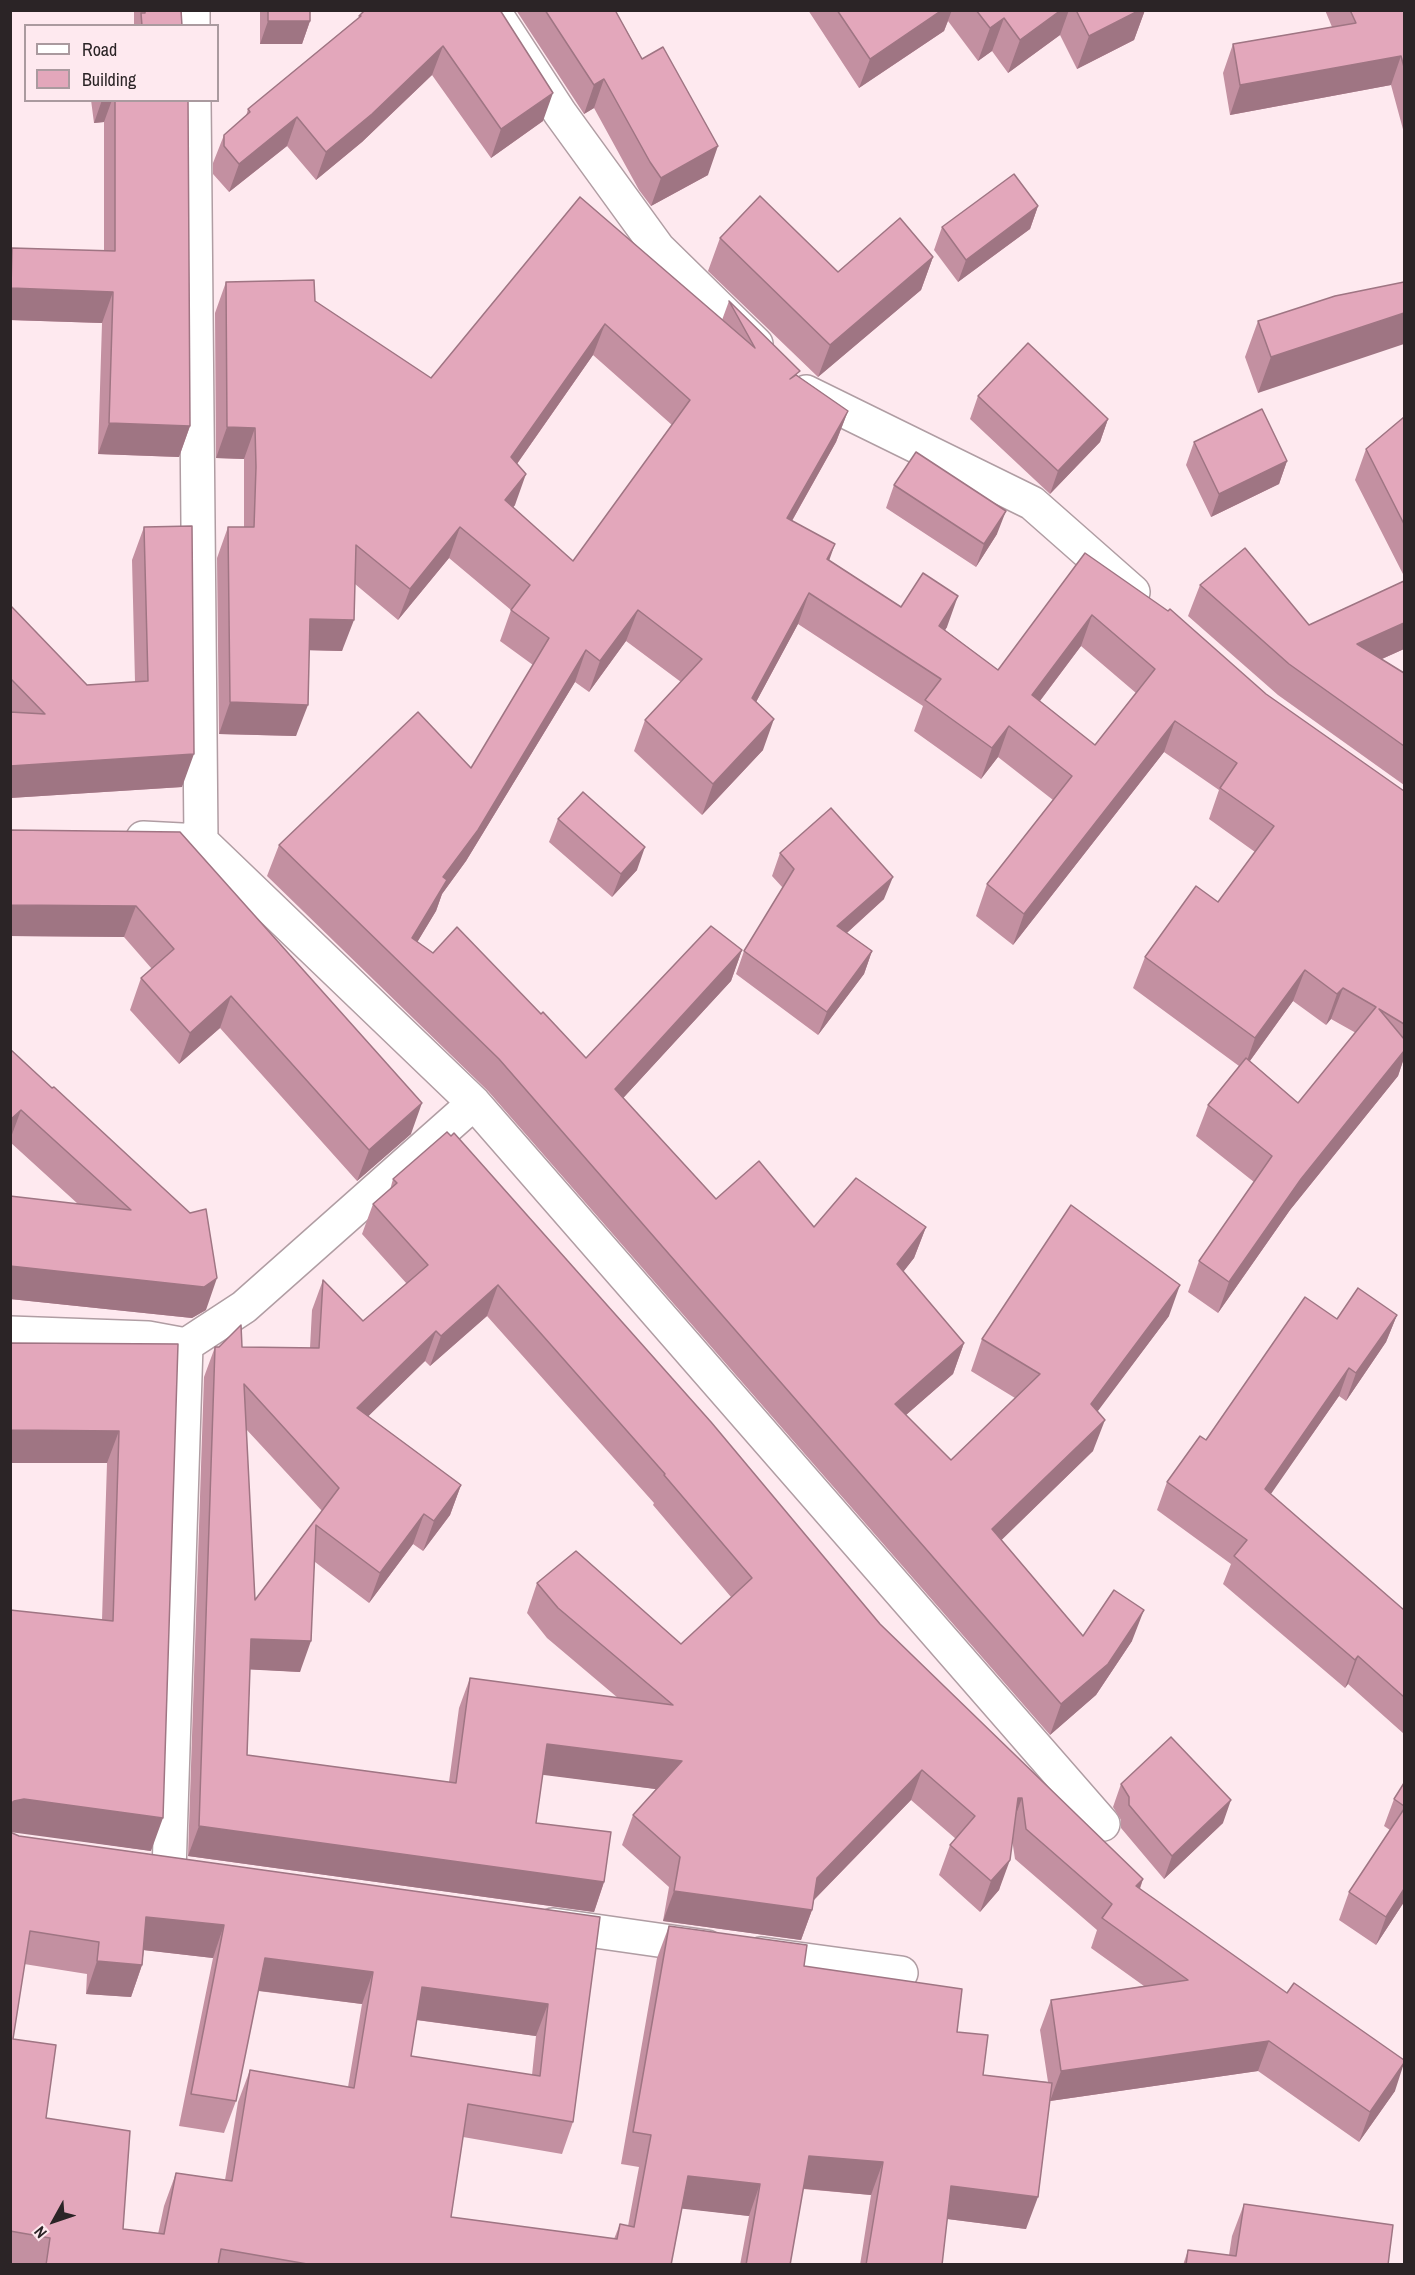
<!DOCTYPE html>
<html>
<head>
<meta charset="utf-8">
<style>
  body { margin:0 }
  #map { position:relative; width:1415px; height:2275px; overflow:hidden; background:#fee9ef; font-family:"Archivo Narrow",sans-serif }
  canvas { display:block }
  .frame { position:absolute; inset:0; border:12px solid #2b2426; pointer-events:none }
  .legend { position:absolute; left:24px; top:24px; width:195px; height:78px; box-sizing:border-box; background:#fee9ef; border:2px solid #aa9a9f; margin:0; padding:8px 10px; list-style:none; font-size:18px; color:#2b2426 }
  .legend li { display:flex; align-items:center; gap:12px; height:30px }
  .legend b { width:30px; border:2px solid #aa9a9f }
  .north { position:absolute; left:24px; top:2191px; width:60px; height:60px; -webkit-text-stroke:4px #fee9ef; paint-order:stroke; rotate:230deg; font-size:16px; font-weight:700; line-height:24px; text-align:center; color:#2b2426 }
  .north::after { content:''; display:block; margin:auto; width:21px; height:27px; background:#2b2426; clip-path:polygon(50% 0,100% 100%,50% 72%,0 100%) }
</style>
</head>
<body>
<div id="map">
<canvas width="1415" height="2275"></canvas>
<div class="frame"></div>
<ul class="legend">
<li><b style="height:8px;background:#fff"></b>Road</li>
<li><b style="height:16px;background:#e3a7bb"></b>Building</li>
</ul>
<div class="north">N</div>
</div>
<script>
const ctx = document.querySelector('canvas').getContext('2d');
ctx.lineJoin = 'round';
function shape(rows) {
  const path = new Path2D();
  for (const r of rows) {
    path.moveTo(r[0], r[1]);
    for (let i = 2; i < r.length; i += 2) path.lineTo(r[i], r[i + 1]);
  }
  return path;
}
function trace(path, color, width, dash) {
  ctx.strokeStyle = color;
  ctx.lineWidth = width;
  ctx.lineCap = dash ? 'butt' : 'round';
  ctx.setLineDash(dash || []);
  ctx.stroke(path);
}
function fill(path, color) {
  ctx.fillStyle = color;
  ctx.fill(path, 'evenodd');
}
const minor = shape([
  [193,10,193,26],
  [493,10,560,113,658,248,756,344],
  [194,100,201,841],
  [806,392,1032,503,1133,592],
  [143,838,201,841,474,1103,1103,1824],
  [10,1333,148,1338,186,1345,244,1307,474,1103],
  [169,1872,186,1345],
  [553,1925,707,1947],
  [761,1954,901,1973]
]);
trace(minor, '#b09da3', 36);
trace(minor, '#fff', 33);
fill(shape([
  [134,10,181,10,182,26,134,26],
  [260,10,310,10,310,21,302,44,260,44],
  [500,10,543,121,491,158,432,75,362,142,316,180,287,146,229,192,213,174,213,163,224,135,246,116,248,109,358,18],
  [516,10,615,10,708,175,651,206,639,190,594,108,584,114],
  [808,10,1145,10,1134,40,1077,69,1060,35,1008,73,992,51,978,61,948,21,944,31,859,88],
  [1325,10,1404,10,1404,133,1391,85,1230,115,1223,73,1233,44,1332,27],
  [91,100,188,100,190,426,179,457,98,454,102,323,10,320,10,252,12,248,104,251,104,122,94,123],
  [580,197,722,320,729,301,798,376,848,411,836,442,792,521,829,560,901,607,947,627,945,630,998,670,1085,553,1266,694,1404,791,1404,1061,1403,1061,1398,1076,1290,1210,1218,1313,1188,1292,1199,1261,1254,1182,1196,1136,1208,1105,1239,1066,1133,988,1145,957,1218,902,1255,852,1209,819,1219,790,1164,752,1013,945,976,916,987,884,1053,800,998,757,981,779,914,731,923,706,798,624,756,702,763,750,702,815,634,751,645,720,681,682,626,641,589,692,575,682,466,861,442,894,436,911,417,942,433,953,541,1014,586,1058,742,950,731,981,623,1098,716,1199,814,1227,926,1227,914,1258,903,1272,964,1343,953,1374,906,1415,951,1460,1015,1398,971,1371,982,1339,1169,1316,1097,1411,1093,1451,1001,1540,1083,1636,1132,1641,1096,1695,1050,1735,488,1091,267,876,279,845,471,768,533,665,500,641,511,610,449,558,398,620,355,584,342,651,309,650,296,736,219,734,217,558,228,527,244,527,244,459,216,458,215,313,226,282,315,301,431,378],
  [593,355,672,425,573,561,513,507,515,505,517,464],
  [1081,646,1136,693,1095,745,1040,701],
  [1293,1001,1326,1025,1331,1019,1356,1033,1298,1103,1250,1061],
  [1038,206,1030,229,958,282,934,250,942,227],
  [720,238,838,272,933,257,921,290,818,377,708,271],
  [1404,282,1258,393,1245,357,1258,321],
  [978,396,1108,419,1100,442,1050,494,970,419],
  [1404,417,1404,576,1355,480,1366,449],
  [1194,442,1287,461,1279,484,1211,517,1186,465],
  [894,485,997,534,976,567,886,508],
  [144,527,182,787,10,798,10,605,87,685,135,682,132,560],
  [1200,585,1309,625,1404,649,1382,659,1404,673,1404,785,1278,695,1188,616],
  [558,819,637,870,612,897,549,842],
  [180,832,411,1134,357,1181,220,1028,179,1064,130,1010,141,978,152,969,124,937,10,936],
  [780,853,884,899,847,933,872,951,864,974,818,1035,736,974,744,951,783,888,772,876],
  [10,1049,206,1310,192,1318,10,1299,10,1196,78,1204,10,1142],
  [393,1179,880,1624,1143,1879,1140,1889,1395,2091,1359,2142,1258,2071,1050,2101,1050,2097,1026,2229,947,2219,942,2265,860,2265,871,2195,803,2189,790,2265,740,2265,749,2216,682,2208,671,2265,10,2265,10,1832,19,1836,600,1917,573,2122,562,2154,463,2137,451,2217,614,2239,620,2224,628,2226,639,2167,621,2164,657,1958,669,1926,804,1966,957,2032,983,2075,1048,2082,1040,2030,1051,2000,1144,1986,1091,1948,1097,1930,1015,1859,1012,1839,999,1890,980,1912,939,1875,950,1845,956,1839,911,1800,814,1900,812,1910,801,1940,663,1921,669,1887,622,1845,633,1815,656,1789,542,1774,536,1823,604,1882,594,1912,188,1856,204,1377,215,1347,310,1348,312,1310,323,1280,363,1321,407,1284,362,1234,373,1204,390,1190],
  [487,1316,654,1503,653,1505,731,1597,681,1644,537,1583,527,1613,547,1638,618,1698,470,1678,459,1708,449,1782,247,1755,250,1669,300,1672,315,1562,369,1603,413,1544,423,1551,450,1515,461,1485,368,1416,425,1361,430,1366],
  [246,1429,322,1511,255,1600],
  [144,1950,213,1958,179,2126,224,2133,236,2101,258,1991,362,2004,348,2087,250,2070,238,2102,225,2180,176,2173,164,2206,158,2234,123,2229,46,2118,13,2039,24,1964,87,1974,86,1994,131,1997,142,1965],
  [416,2020,536,2036,532,2075,411,2056],
  [1397,1315,1386,1342,1346,1401,1339,1396,1270,1494,1404,1610,1404,1734,1348,1684,1345,1688,1223,1584,1231,1564,1157,1510,1167,1482,1206,1440,1337,1319],
  [10,1343,178,1344,151,1851,12,1831,102,1620,107,1463,10,1463],
  [1404,1783,1404,1902,1376,1945,1339,1920,1349,1892,1390,1830,1384,1826,1394,1799],
  [1121,1784,1223,1823,1164,1879,1121,1828,1121,1820,1113,1807],
  [1244,2204,1388,2265,1183,2265,1188,2250,1229,2255,1232,2236]
]), '#c390a1');
fill(shape([
  [942,10,952,10,944,31,859,88,870,59],
  [1061,10,1069,10,1060,35,1008,73,1020,40],
  [1140,10,1145,10,1134,40,1077,69,1089,36],
  [1004,18,992,51,978,61,990,28],
  [268,21,310,21,302,44,260,44],
  [443,46,432,75,362,142,316,180,326,152],
  [1401,56,1391,85,1230,115,1240,85],
  [604,79,594,108,584,114,594,85],
  [553,93,543,121,491,158,501,129],
  [102,100,112,100,104,122,94,123],
  [297,117,287,146,229,192,239,164],
  [718,146,708,175,651,206,661,178],
  [1038,206,1030,229,958,282,966,260],
  [933,257,921,290,818,377,830,345],
  [11,288,113,292,102,323,10,320],
  [1404,313,1404,344,1258,393,1271,357],
  [605,324,593,355,500,488,511,457],
  [848,411,836,442,776,549,787,518],
  [1108,419,1100,442,1050,494,1058,471],
  [109,423,190,426,179,457,98,454],
  [227,427,255,428,244,459,216,458],
  [1287,461,1279,484,1211,517,1219,494],
  [526,474,515,505,494,531,505,500],
  [1006,511,997,534,976,567,984,544],
  [460,527,449,558,398,620,410,589],
  [835,544,824,575,827,559],
  [809,593,798,624,741,730,752,698],
  [958,596,947,627,928,657,939,626],
  [638,610,626,641,589,692,600,661],
  [1092,615,1081,646,1021,726,1032,695],
  [310,619,354,620,342,651,299,650],
  [1404,623,1404,649,1346,675,1357,644],
  [586,650,575,682,466,861,442,894,436,911,403,966,412,938,443,877],
  [230,702,308,705,296,736,219,734],
  [774,719,763,750,702,815,713,784],
  [1175,721,1164,752,1013,945,1024,914],
  [1009,726,998,757,981,779,992,748],
  [194,754,182,787,10,798,10,766],
  [645,847,637,870,612,897,621,874],
  [893,877,884,899,829,949,837,926],
  [10,905,136,906,124,937,10,936],
  [742,950,731,981,603,1120,615,1089],
  [872,951,864,974,818,1035,827,1012],
  [1305,970,1293,1001,1244,1069,1255,1038],
  [1343,988,1331,1019,1326,1025,1337,994],
  [231,996,220,1028,179,1064,190,1033],
  [1404,1051,1404,1058,1398,1076,1290,1210,1218,1313,1229,1282,1301,1179],
  [422,1103,411,1134,357,1181,369,1150],
  [21,1110,10,1140,10,1120],
  [926,1227,914,1258,885,1295,897,1264],
  [10,1266,217,1278,206,1310,192,1318,10,1299],
  [498,1285,487,1316,430,1366,441,1336],
  [1180,1285,1169,1316,1080,1435,1091,1404],
  [1397,1315,1386,1342,1346,1401,1356,1373],
  [436,1331,425,1361,346,1438,357,1408],
  [964,1343,953,1374,883,1435,895,1404],
  [1349,1368,1339,1396,1255,1517,1265,1489],
  [1105,1420,1093,1451,981,1560,992,1529],
  [10,1430,119,1431,107,1463,10,1463],
  [461,1485,450,1515,423,1551,434,1521],
  [424,1514,413,1544,369,1603,380,1573],
  [1144,1610,1132,1641,1096,1695,1050,1735,1061,1704],
  [251,1639,311,1641,300,1672,240,1669],
  [1358,1656,1348,1684,1345,1688,1355,1660],
  [547,1744,682,1761,671,1791,536,1774],
  [922,1770,911,1800,806,1908,817,1878],
  [1018,1798,1022,1798,1011,1828],
  [24,1799,163,1818,151,1851,10,1832,10,1804,14,1801],
  [1231,1800,1223,1823,1164,1879,1172,1856],
  [199,1826,604,1882,594,1912,188,1856],
  [1010,1860,999,1890,980,1912,991,1881],
  [1143,1879,1132,1909,1136,1886],
  [1404,1889,1404,1902,1376,1945,1386,1917],
  [674,1891,812,1910,801,1940,663,1921],
  [146,1917,224,1925,213,1958,134,1949],
  [265,1958,373,1972,362,2004,253,1990],
  [97,1961,142,1965,131,1997,86,1994],
  [422,1987,548,2004,536,2036,410,2019],
  [1269,2041,1258,2071,1050,2101,1061,2071],
  [1404,2063,1395,2091,1359,2142,1370,2112],
  [809,2156,883,2162,871,2195,797,2188],
  [688,2176,760,2184,749,2216,676,2208],
  [951,2186,1038,2197,1026,2229,940,2218]
]), '#9f7583');
const building = shape([
  [145,10,181,10,182,26,142,26,141,13,145,13,145,10],
  [268,10,310,10,310,21,268,21,268,10],
  [365,10,500,10,553,93,501,129,443,46,372,114,326,152,297,117,239,164,224,146,224,135,250,112,248,109,361,16,359,16,365,10],
  [545,10,615,10,642,59,663,47,718,146,661,178,650,162,604,79,594,85,545,10],
  [837,10,942,10,870,59,837,10],
  [976,10,1061,10,1020,40,1004,18,990,28,976,10],
  [1076,10,1140,10,1089,36,1076,10],
  [1350,10,1404,10,1404,67,1401,56,1240,85,1233,44,1356,23,1350,10],
  [115,100,188,100,190,426,109,423,113,292,11,288,12,248,115,251,115,100],
  [1014,174,1038,206,966,260,942,227,1014,174],
  [760,196,838,272,900,218,933,257,830,345,720,238,760,196],
  [580,197,755,348,729,301,800,371,790,379,796,375,848,411,787,518,835,544,827,559,901,607,923,573,958,596,939,626,998,670,1085,553,1168,611,1170,609,1266,694,1404,791,1404,1024,1379,1009,1404,1039,1404,1051,1301,1179,1229,1282,1199,1261,1272,1156,1208,1105,1246,1058,1298,1103,1376,1007,1343,988,1337,994,1305,970,1255,1038,1145,957,1196,886,1218,902,1274,826,1220,788,1237,763,1175,721,1024,914,987,884,1072,776,1009,726,992,748,925,700,941,679,809,593,752,698,774,719,713,784,645,720,702,659,638,610,600,661,586,650,478,830,443,877,447,880,412,938,433,953,457,927,541,1014,543,1012,586,1058,711,926,742,950,615,1089,716,1199,759,1161,814,1227,856,1178,926,1227,897,1264,964,1343,895,1404,951,1460,1040,1374,982,1339,1071,1205,1180,1285,1091,1404,1105,1420,992,1529,1083,1636,1114,1590,1144,1610,1108,1664,1061,1704,499,1059,279,845,418,712,471,768,549,638,511,610,530,585,460,527,410,589,356,545,354,620,310,619,308,705,230,702,228,527,254,527,256,467,255,428,227,427,226,282,314,280,315,301,431,378,580,197],
  [605,324,690,400,573,561,505,500,526,474,511,457,605,324],
  [1092,615,1155,669,1095,745,1032,695,1092,615],
  [1404,282,1404,313,1271,357,1258,321,1335,296,1404,282],
  [1028,343,1108,419,1058,471,978,396,1028,343],
  [1262,409,1287,461,1219,494,1194,442,1262,409],
  [1404,417,1404,524,1366,449,1404,417],
  [916,452,1006,511,984,544,894,485,916,452],
  [192,526,194,754,10,766,10,712,45,714,10,678,10,605,87,685,148,681,144,527,192,526],
  [1245,548,1309,625,1404,581,1404,623,1357,644,1404,673,1404,746,1289,664,1200,585,1245,548],
  [583,792,645,847,621,874,558,819,583,792],
  [831,808,893,877,837,926,872,951,827,1012,744,951,794,869,780,853,831,808],
  [10,830,180,832,422,1103,369,1150,231,996,190,1033,141,978,174,949,136,906,10,905,10,830],
  [10,1049,52,1088,54,1087,190,1213,206,1209,217,1278,204,1287,10,1266,10,1196,131,1210,21,1110,10,1120,10,1049],
  [447,1132,451,1136,454,1133,711,1422,880,1624,1143,1879,1136,1886,1287,1993,1294,1983,1404,2060,1404,2063,1370,2112,1269,2041,1061,2071,1051,2000,1188,1980,1102,1918,1112,1904,1026,1829,1022,1798,1018,1798,1010,1860,991,1881,950,1845,975,1816,922,1770,817,1878,812,1910,674,1891,680,1857,633,1815,682,1761,547,1744,536,1823,611,1832,604,1882,199,1826,215,1347,219,1347,241,1325,242,1347,319,1348,323,1280,363,1321,428,1265,373,1204,397,1183,393,1179,447,1132],
  [498,1285,665,1474,664,1475,752,1578,681,1644,576,1551,537,1583,558,1608,673,1705,470,1678,456,1783,247,1755,251,1639,311,1641,316,1525,380,1573,424,1514,434,1521,461,1485,357,1408,436,1331,441,1336,498,1285],
  [244,1384,339,1488,255,1600,244,1384],
  [1358,1288,1397,1315,1356,1373,1349,1368,1265,1489,1404,1610,1404,1697,1358,1656,1355,1660,1234,1556,1247,1540,1167,1482,1200,1436,1206,1440,1305,1297,1337,1319,1358,1288],
  [10,1343,178,1344,163,1818,24,1799,14,1801,10,1804,10,1610,113,1621,119,1431,10,1430,10,1343],
  [1171,1737,1231,1800,1172,1856,1129,1805,1129,1797,1121,1784,1171,1737],
  [1404,1783,1404,1806,1394,1799,1404,1783],
  [1404,1809,1404,1889,1386,1917,1349,1892,1404,1809],
  [10,1832,19,1836,600,1917,573,2122,468,2104,451,2217,617,2239,620,2224,634,2227,651,2135,633,2132,669,1926,807,1945,804,1966,962,1989,957,2032,988,2035,983,2075,1052,2083,1038,2197,951,2186,942,2265,866,2265,883,2162,809,2156,790,2265,746,2265,760,2184,688,2176,671,2265,313,2265,221,2249,218,2265,46,2265,50,2238,10,2231,10,1832],
  [146,1917,224,1925,191,2094,236,2101,265,1958,373,1972,354,2088,250,2070,232,2181,176,2173,164,2234,123,2229,130,2131,46,2118,56,2045,13,2039,30,1931,99,1942,97,1961,142,1965,146,1917],
  [422,1987,548,2004,540,2076,411,2056,422,1987],
  [1244,2204,1393,2225,1388,2265,1186,2265,1188,2250,1236,2256,1244,2204]
]);
fill(building, '#e3a7bb');
trace(building, '#9f7583', 1.5);
</script>
</body>
</html>
